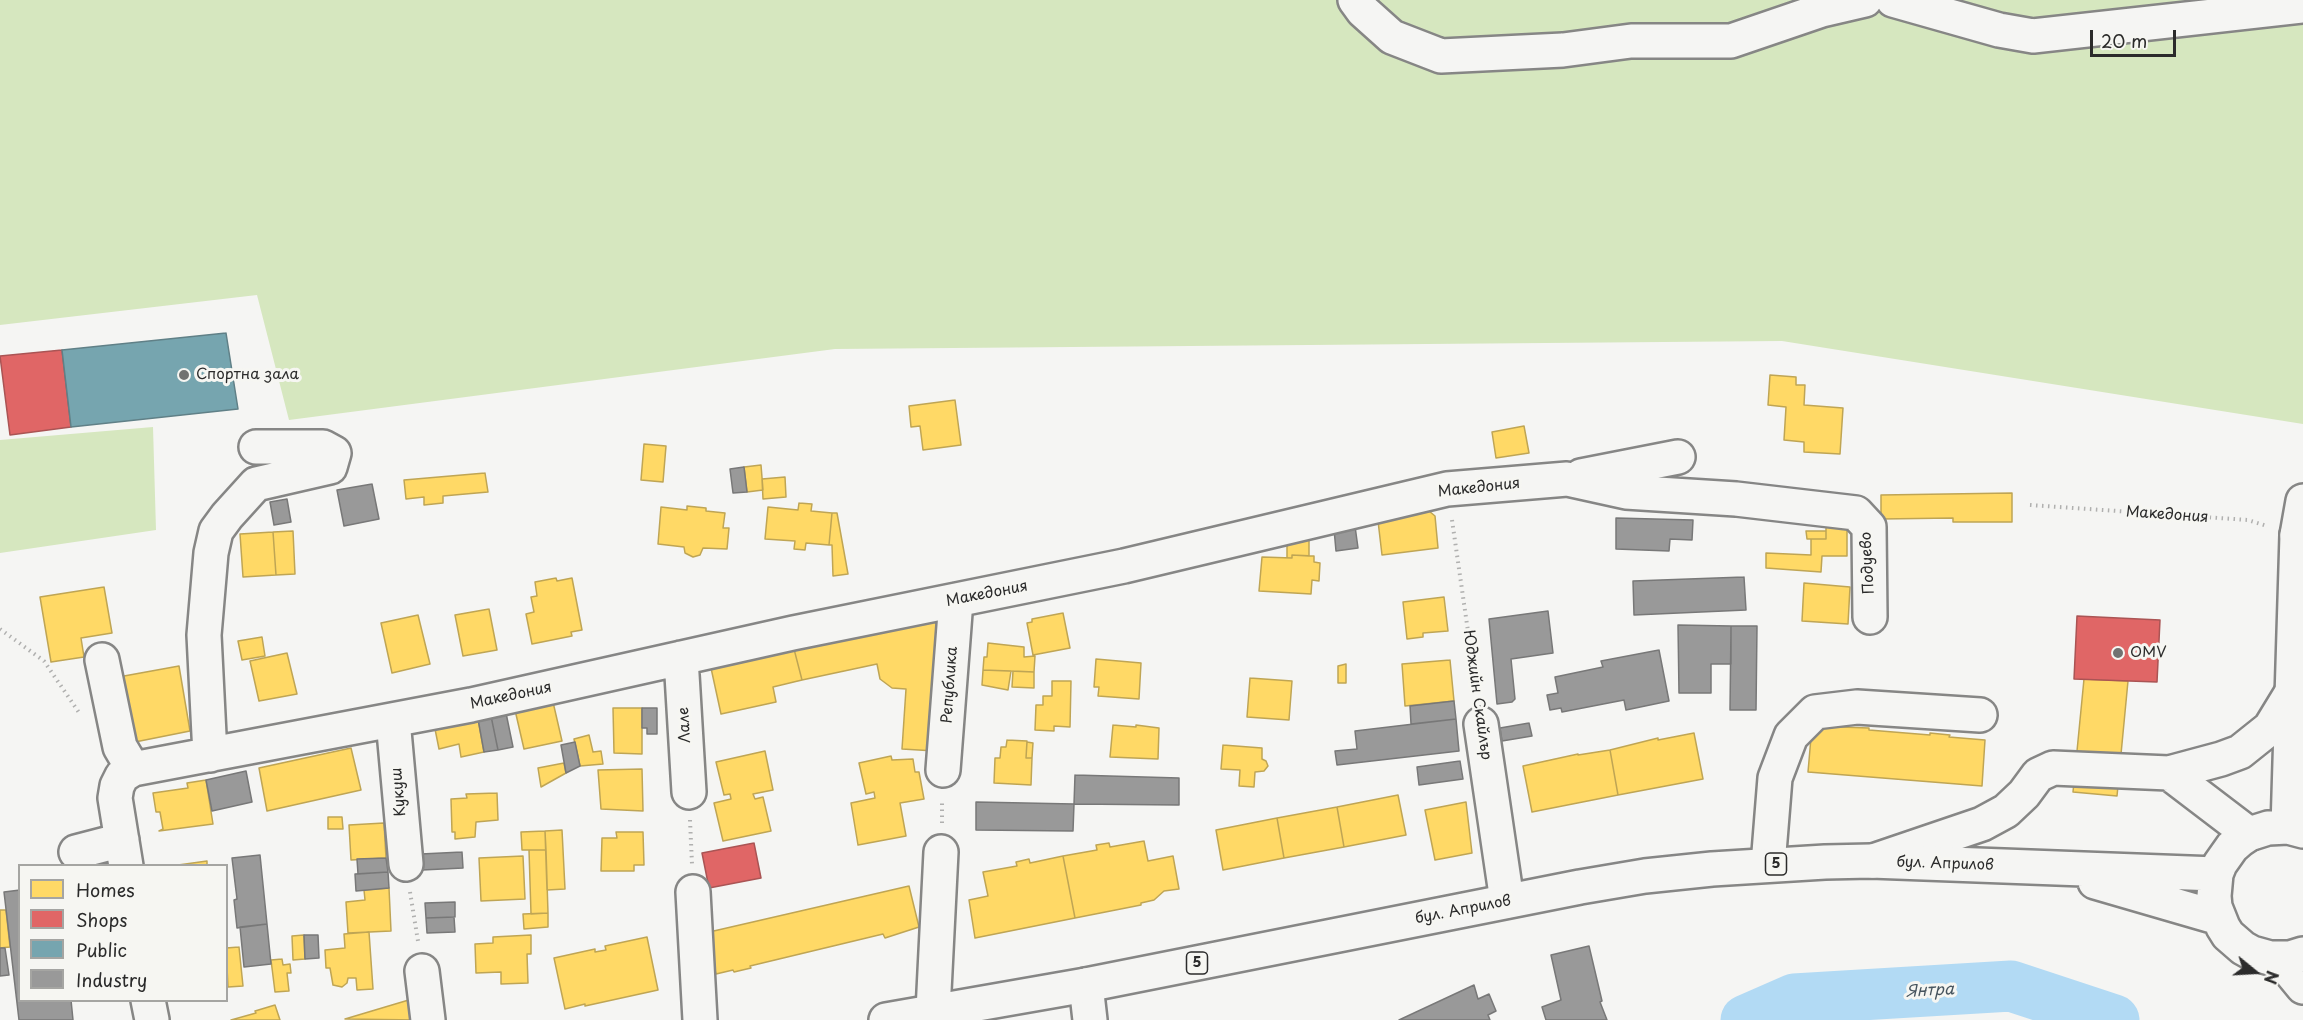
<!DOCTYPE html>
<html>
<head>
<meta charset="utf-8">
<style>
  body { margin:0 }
  #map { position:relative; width:2303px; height:1020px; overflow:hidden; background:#f5f5f3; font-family:"Playpen Sans",sans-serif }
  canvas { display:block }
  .legend { position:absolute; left:18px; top:864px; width:210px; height:138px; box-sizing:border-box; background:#f6f6f2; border:2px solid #a5a5a2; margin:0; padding:8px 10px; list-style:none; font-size:18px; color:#2b2b2b }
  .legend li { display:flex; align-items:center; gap:12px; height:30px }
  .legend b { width:30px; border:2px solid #a5a5a2 }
  .north { position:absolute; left:2225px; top:942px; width:60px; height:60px; -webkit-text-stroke:4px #f6f6f2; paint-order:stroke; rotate:108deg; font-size:16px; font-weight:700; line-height:24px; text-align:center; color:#2b2b2b }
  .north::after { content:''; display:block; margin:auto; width:21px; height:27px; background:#2b2b2b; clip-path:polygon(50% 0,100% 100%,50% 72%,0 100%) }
  .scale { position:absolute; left:2090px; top:30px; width:86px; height:27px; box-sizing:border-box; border:3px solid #2b2b2b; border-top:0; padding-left:8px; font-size:18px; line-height:21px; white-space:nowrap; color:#2b2b2b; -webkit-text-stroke:4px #f6f6f2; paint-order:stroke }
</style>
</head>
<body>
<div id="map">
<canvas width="2303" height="1020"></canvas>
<ul class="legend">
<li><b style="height:16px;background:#ffd966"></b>Homes</li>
<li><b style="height:16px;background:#e06666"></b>Shops</li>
<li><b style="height:16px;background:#76a5af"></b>Public</li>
<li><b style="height:16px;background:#999"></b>Industry</li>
</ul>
<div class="north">N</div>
<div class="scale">20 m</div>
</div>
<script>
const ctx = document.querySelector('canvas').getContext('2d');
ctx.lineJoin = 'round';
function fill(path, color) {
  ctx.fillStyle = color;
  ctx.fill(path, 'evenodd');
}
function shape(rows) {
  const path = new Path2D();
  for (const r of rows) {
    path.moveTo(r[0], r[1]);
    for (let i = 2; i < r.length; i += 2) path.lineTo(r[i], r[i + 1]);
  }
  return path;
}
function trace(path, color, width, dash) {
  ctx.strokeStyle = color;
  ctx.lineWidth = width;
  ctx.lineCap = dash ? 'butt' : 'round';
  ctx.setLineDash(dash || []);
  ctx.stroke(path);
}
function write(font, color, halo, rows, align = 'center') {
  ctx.font = font + ' "Playpen Sans",sans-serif';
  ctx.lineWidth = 6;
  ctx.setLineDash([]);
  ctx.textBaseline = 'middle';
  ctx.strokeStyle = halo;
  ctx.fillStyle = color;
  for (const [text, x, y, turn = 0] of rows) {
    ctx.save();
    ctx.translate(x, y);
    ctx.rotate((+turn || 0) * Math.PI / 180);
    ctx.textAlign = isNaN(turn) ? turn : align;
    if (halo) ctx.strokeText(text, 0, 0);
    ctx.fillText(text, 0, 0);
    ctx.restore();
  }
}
fill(shape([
  [0,0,2303,0,2303,424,1782,341,835,349,289,420,257,295,0,325],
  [153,427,156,530,0,553,0,440]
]), '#d6e7bf');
const homes = shape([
  [1770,375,1796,377,1796,385,1805,385,1804,405,1843,408,1840,454,1804,452,1804,442,1784,440,1786,407,1768,405,1770,375],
  [955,400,961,445,923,450,920,426,911,427,909,406,955,400],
  [1524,426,1529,453,1496,458,1492,432,1524,426],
  [644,444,666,446,663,482,641,480,644,444],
  [761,465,763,490,747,492,744,467,761,465],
  [485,473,488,492,443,496,443,503,424,505,424,497,406,499,404,480,485,473],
  [785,477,786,497,763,499,762,479,785,477],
  [2012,493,2012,522,1953,522,1953,518,1881,519,1881,495,2012,493],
  [799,503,812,504,811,511,832,513,829,545,806,543,805,550,794,549,795,541,765,539,768,507,798,510,799,503],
  [687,506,706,508,706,511,725,513,723,528,729,528,727,549,703,548,700,555,693,557,685,553,684,547,658,544,661,507,687,510,687,506],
  [1423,510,1429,511,1435,516,1438,548,1382,555,1378,521,1398,518,1397,515,1423,510],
  [832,513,837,513,848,574,833,576,832,545,829,545,832,513],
  [1826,522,1847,522,1847,556,1822,556,1821,572,1766,568,1766,553,1811,555,1811,539,1826,539,1826,522],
  [293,531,295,574,276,575,273,532,293,531],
  [1806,531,1826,531,1826,539,1807,539,1806,531],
  [273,532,276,575,243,577,240,534,273,532],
  [1309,539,1309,556,1292,555,1292,558,1287,558,1287,544,1309,539],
  [1292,555,1314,556,1314,562,1320,563,1319,581,1312,580,1311,594,1259,591,1262,557,1292,558,1292,555],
  [556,578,557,581,572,578,582,630,571,632,572,636,532,644,526,614,534,612,531,597,537,596,535,582,556,578],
  [1804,583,1850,587,1848,624,1802,621,1804,583],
  [104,587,112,633,81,638,84,657,51,662,40,597,104,587],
  [1444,597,1448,631,1423,633,1423,637,1407,639,1403,602,1444,597],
  [489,609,497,650,463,656,455,615,489,609],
  [1063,613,1070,648,1033,655,1027,623,1032,622,1032,619,1063,613],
  [418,615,430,664,392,673,381,623,418,615],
  [931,619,943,629,935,751,902,749,906,689,892,688,880,679,877,664,802,680,794,649,931,619],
  [262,637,265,656,242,660,238,641,262,637],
  [988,643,1024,647,1024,657,1035,656,1034,672,983,670,984,657,987,657,988,643],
  [794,649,802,680,773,687,776,702,721,714,711,668,794,649],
  [287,653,297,694,259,701,250,661,287,653],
  [1096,659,1141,663,1139,699,1098,696,1099,687,1094,687,1096,659],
  [1450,660,1454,701,1405,706,1402,664,1450,660],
  [1346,664,1346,683,1338,683,1338,666,1346,664],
  [179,666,190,731,125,744,113,678,179,666],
  [983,670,1011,671,1008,690,982,685,983,670],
  [1013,671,1034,672,1034,688,1012,687,1013,671],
  [1250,678,1292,681,1289,720,1247,717,1250,678],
  [2084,679,2128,681,2117,796,2073,792,2084,679],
  [1052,681,1071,681,1070,727,1054,726,1054,731,1035,730,1036,705,1043,705,1043,696,1052,696,1052,681],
  [553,702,562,741,524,749,515,710,553,702],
  [613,708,642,708,642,754,614,753,613,708],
  [478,719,484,752,461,757,459,744,439,749,435,729,478,719],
  [1113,725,1136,727,1136,725,1159,728,1158,759,1110,757,1113,725],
  [1812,726,1869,728,1869,730,1930,735,1930,733,1950,735,1949,737,1985,740,1982,786,1808,772,1812,726],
  [1694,733,1703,779,1618,795,1610,750,1658,738,1658,740,1694,733],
  [589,735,593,752,601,751,603,764,580,766,574,739,589,735],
  [1007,740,1027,741,1026,758,1032,758,1031,785,994,783,995,758,1000,758,1001,747,1006,747,1007,740],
  [1027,742,1033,743,1032,758,1026,758,1027,742],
  [1223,745,1262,748,1262,759,1266,761,1268,766,1264,771,1255,772,1254,787,1239,786,1240,770,1221,769,1223,745],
  [351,748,361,790,267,811,259,768,351,748],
  [1610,750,1618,795,1532,812,1523,766,1578,754,1578,755,1610,750],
  [765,751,773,790,753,794,755,799,763,797,771,831,723,841,714,803,731,799,730,794,724,795,716,762,765,751],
  [891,756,892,760,913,759,915,772,919,772,924,799,900,803,906,836,858,845,851,803,875,798,874,792,866,794,859,763,891,756],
  [564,763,566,773,541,787,538,768,564,763],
  [642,769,643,811,601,809,598,770,642,769],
  [206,780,213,824,159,831,163,829,160,812,156,812,153,793,188,788,187,783,206,780],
  [497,793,498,820,476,822,475,837,455,839,455,832,452,832,451,799,467,798,466,794,497,793],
  [1398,795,1406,835,1344,847,1337,807,1398,795],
  [1466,802,1472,853,1435,860,1425,810,1466,802],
  [1337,807,1344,847,1284,858,1277,818,1337,807],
  [328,817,342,817,343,829,328,829,328,817],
  [1277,818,1284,858,1223,870,1216,830,1277,818],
  [384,823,386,858,351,860,349,825,384,823],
  [562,830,565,889,547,890,545,831,562,830],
  [545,831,546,850,522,850,521,832,545,831],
  [616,832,643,832,644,865,634,865,634,871,601,871,602,838,617,838,616,832],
  [1144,841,1148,861,1173,856,1179,889,1164,891,1154,900,1141,903,1141,905,1075,918,1063,856,1097,850,1096,845,1109,843,1110,847,1144,841],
  [529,850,546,850,548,913,531,914,529,850],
  [523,856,525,899,481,901,479,858,523,856],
  [1063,856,1075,918,975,938,969,900,988,896,983,872,1017,866,1016,862,1029,859,1030,863,1063,856],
  [207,861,207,866,171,866,207,861],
  [909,886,919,927,885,938,883,934,750,966,751,968,734,972,733,970,716,974,705,933,909,886],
  [389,888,391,931,348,933,346,902,365,900,364,890,389,888],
  [0,910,6,910,10,947,0,948,0,910],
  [548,913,548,927,524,929,523,914,548,913],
  [369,932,373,989,357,990,356,978,348,978,347,983,342,987,333,985,330,968,326,968,325,950,345,948,344,934,369,932],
  [304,935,305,959,293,960,292,936,304,935],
  [531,935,531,954,527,954,528,983,501,984,501,972,476,973,475,944,493,943,493,937,531,935],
  [647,937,658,990,585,1006,585,1004,565,1009,554,958,595,949,595,952,606,950,605,946,647,937],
  [239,947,243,986,228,987,226,948,239,947],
  [282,959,283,965,290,964,291,973,287,973,289,991,275,992,271,960,282,959],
  [412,999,418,1020,345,1019,412,999],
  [275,1005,280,1020,231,1020,256,1013,255,1011,275,1005]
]);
fill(homes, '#ffd966');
trace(homes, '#bfa554', 1.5);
const shops = shape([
  [62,350,71,427,10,435,0,356,62,350],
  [2077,616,2160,620,2157,682,2074,679,2077,616],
  [754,843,761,878,709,888,702,853,754,843]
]);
fill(shops, '#e06666');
trace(shops, '#aa5454', 1.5);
const public = shape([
  [226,333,238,409,71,427,62,350,226,333]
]);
fill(public, '#76a5af');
trace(public, '#608087', 1.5);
const industry = shape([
  [744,467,747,492,733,493,730,469,744,467],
  [372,484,379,519,344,526,337,490,372,484],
  [287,499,291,522,274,525,270,502,287,499],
  [1616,518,1693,520,1692,540,1670,539,1669,551,1616,549,1616,518],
  [1355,526,1358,548,1336,551,1334,529,1355,526],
  [1744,577,1746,610,1634,615,1633,581,1744,577],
  [1548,611,1553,653,1511,659,1515,699,1512,702,1497,704,1489,619,1548,611],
  [1678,625,1731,626,1731,664,1711,664,1711,693,1679,693,1678,625],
  [1731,626,1757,626,1756,710,1730,710,1731,626],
  [1659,650,1669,701,1626,710,1624,700,1562,712,1561,708,1550,710,1547,695,1558,693,1555,677,1603,667,1601,661,1659,650],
  [1454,701,1456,719,1411,724,1410,706,1454,701],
  [642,708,657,708,657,734,647,734,647,728,642,728,642,708],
  [506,713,513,747,498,750,491,716,506,713],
  [491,716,498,750,484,752,478,719,491,716],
  [1456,719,1459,751,1337,765,1335,751,1357,749,1355,731,1456,719],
  [1529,723,1532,736,1502,741,1500,728,1529,723],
  [575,742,580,766,566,773,561,745,575,742],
  [1460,761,1463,779,1419,785,1417,767,1460,761],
  [246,771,252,802,212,811,206,780,246,771],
  [1075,775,1179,778,1179,805,1074,804,1075,775],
  [976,802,1074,804,1073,831,976,830,976,802],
  [462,852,463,868,422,870,421,854,462,852],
  [260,855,267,924,237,928,234,900,237,899,232,858,260,855],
  [386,858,388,872,358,874,357,859,386,858],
  [388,872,389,888,356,891,355,874,388,872],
  [20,890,20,1000,71,1000,73,1020,19,1020,4,892,20,890],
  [455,902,455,917,426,918,425,903,455,902],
  [454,917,455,932,427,933,426,918,454,917],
  [267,924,271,964,244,967,240,927,267,924],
  [304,935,318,935,319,958,305,959,304,935],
  [1589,946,1602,1001,1600,1002,1607,1020,1546,1020,1542,1007,1561,1000,1551,955,1589,946],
  [0,948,5,948,9,975,0,976,0,948],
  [1474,985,1478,999,1489,994,1496,1011,1488,1015,1490,1020,1399,1020,1474,985]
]);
fill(industry, '#999');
trace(industry, '#787878', 1.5);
trace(shape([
  [1746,1020,1794,999,2011,986,2114,1020]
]), '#b2daf4', 51);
const minor = shape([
  [1355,0,1363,11,1392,37,1441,56,1563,50,1631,41,1731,41,1822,10,1865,0],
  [1893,0,1999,30,2033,36,2303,6],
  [1581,476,1678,457],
  [2297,535,2303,501],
  [681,658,689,792],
  [102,660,120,747,133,769],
  [393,720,406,864],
  [1481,724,1507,901],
  [210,755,204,635,211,553,216,531,227,516,256,484,330,467,334,453,323,447,256,447],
  [943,770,956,600],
  [2169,773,2249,834],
  [76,852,122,840],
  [1873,861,1982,824,2006,811,2024,794,2038,775,2053,768,2169,773,2221,759,2240,752,2270,728,2292,692],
  [1768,865,1775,778,1791,736,1815,712,1857,707,1980,715],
  [126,866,115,798,117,786,122,776,133,769,471,705,793,633,1124,566,1447,489,1567,479,1626,492,1736,499,1856,513,1869,527,1870,617],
  [693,892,700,1020],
  [422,971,428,1020],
  [1086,985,1090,1020],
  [148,1000,152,1020],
  [933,1011,941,852]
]);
const major = shape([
  [2288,827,2297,535,2303,535],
  [2303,831,2288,827,2268,828,2249,834,2240,840,2232,847,2220,864,2216,874,2214,896,2215,907,2223,927,2228,935,2243,948,2252,953,2270,958,2290,958,2303,954],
  [2095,882,2219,918],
  [2280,959,2303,987],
  [886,1020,1086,985,1580,887,1645,876,1712,869,1825,862,1871,861,2216,874]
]);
trace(minor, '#868685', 38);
trace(major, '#868685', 38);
trace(shape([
  [2030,505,2248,520,2267,526],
  [1452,520,1477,694],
  [0,629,44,661,80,714],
  [690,820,692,864],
  [942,823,942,801],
  [410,892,418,941]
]), '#b0b0af', 4, [1.5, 4.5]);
trace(minor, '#f5f5f3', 33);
trace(major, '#f5f5f3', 33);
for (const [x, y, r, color] of [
  [184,375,6,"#727271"],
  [2118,653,6,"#727271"]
]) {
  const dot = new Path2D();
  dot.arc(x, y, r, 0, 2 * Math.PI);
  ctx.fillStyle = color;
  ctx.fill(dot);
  trace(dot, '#f6f6f2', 2);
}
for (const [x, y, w] of [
  [1776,864,21],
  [1197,963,21]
]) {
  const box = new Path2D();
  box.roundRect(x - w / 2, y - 11, w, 22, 4.5);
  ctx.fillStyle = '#f6f6f2';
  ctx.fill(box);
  trace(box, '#2b2b2b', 1.5);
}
write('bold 14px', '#2b2b2b', null, [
  ["5",1776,864],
  ["5",1197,963]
]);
write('15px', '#2b2b2b', '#f6f6f2', [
  ["Спортна зала",196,375],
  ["OMV",2130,653]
], 'left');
write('15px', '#2b2b2b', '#f6f6f2', [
  ["Македония",1479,488,-6],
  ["Македония",2167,515,4],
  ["Подуево",1868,563,-93],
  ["Македония",987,594,-11],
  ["Република",950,685,-86],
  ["Юджийн Скайлър",1477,695,82],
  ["Македония",511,696,-12],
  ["Лале",685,725,-93],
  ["Кукуш",399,792,-95],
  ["бул. Априлов",1945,864,2],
  ["бул. Априлов",1463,910,-11]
]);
write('italic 16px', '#46545e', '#f6f6f2', [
  ["Янтра",1930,991,-3]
]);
</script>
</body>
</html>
